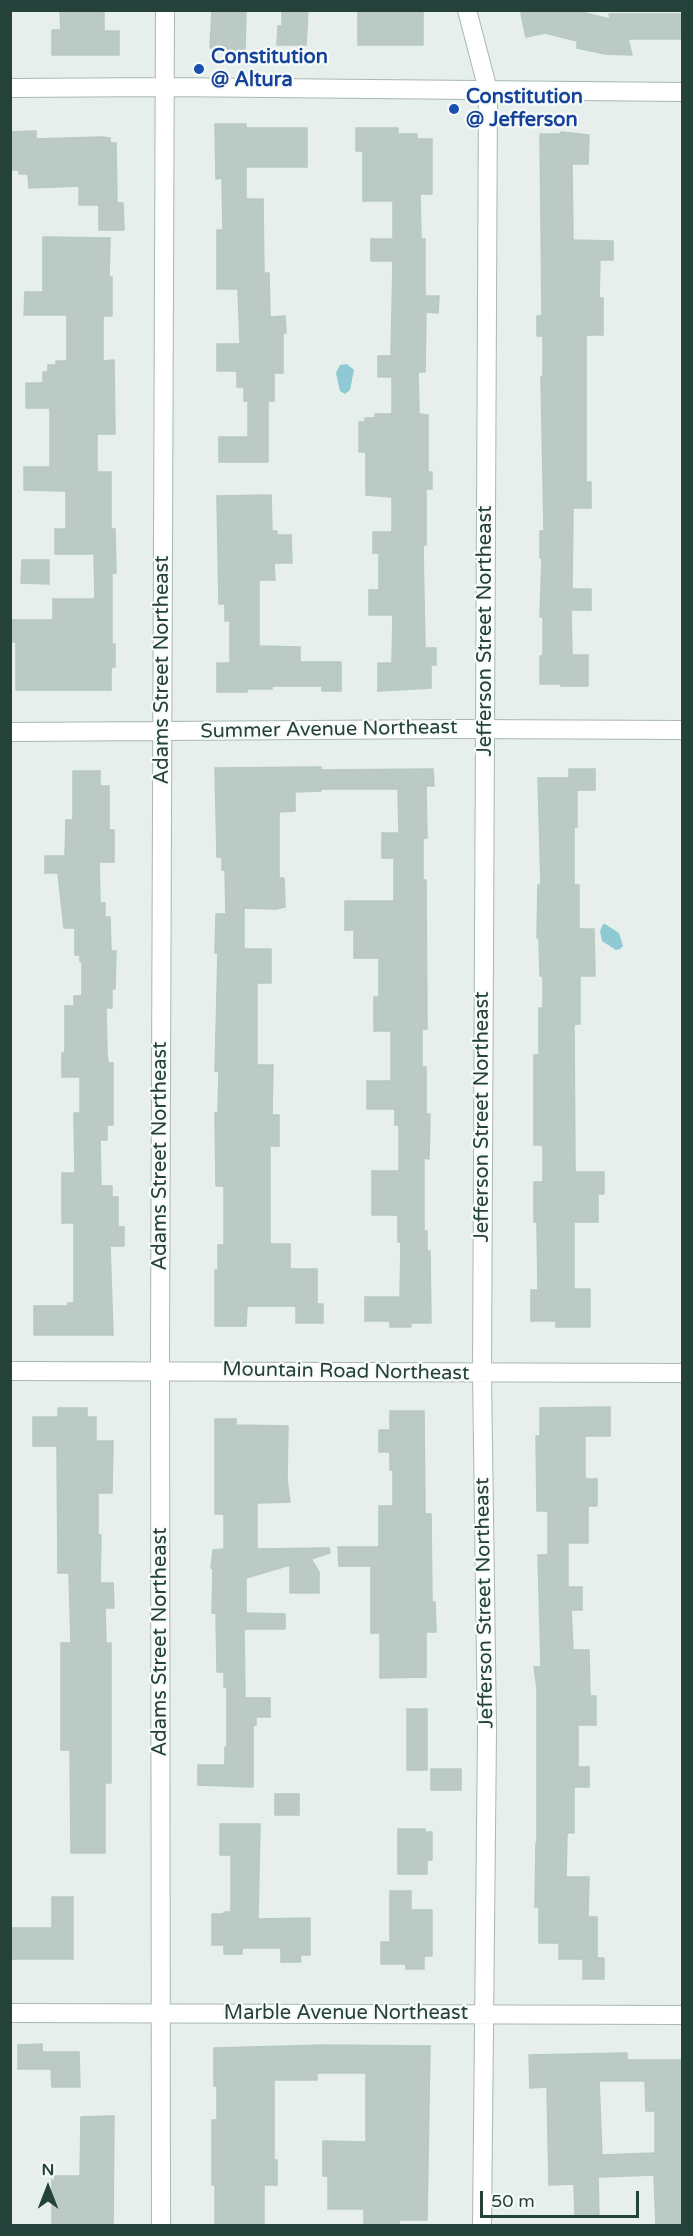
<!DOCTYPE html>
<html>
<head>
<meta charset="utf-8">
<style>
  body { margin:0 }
  #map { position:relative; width:693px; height:2236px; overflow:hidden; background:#e6efeb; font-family:"Varela Round",sans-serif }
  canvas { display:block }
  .frame { position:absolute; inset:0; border:12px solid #24423a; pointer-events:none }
  .north { position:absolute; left:18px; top:2158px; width:60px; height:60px; -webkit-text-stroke:4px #f7fbf9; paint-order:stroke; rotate:0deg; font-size:16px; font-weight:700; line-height:24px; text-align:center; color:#24423a }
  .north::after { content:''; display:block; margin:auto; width:21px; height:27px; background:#24423a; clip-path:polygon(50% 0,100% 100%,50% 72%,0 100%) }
  .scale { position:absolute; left:480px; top:2191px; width:159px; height:27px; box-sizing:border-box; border:3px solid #24423a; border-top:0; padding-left:8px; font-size:18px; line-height:21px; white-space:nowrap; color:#24423a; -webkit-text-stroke:4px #f7fbf9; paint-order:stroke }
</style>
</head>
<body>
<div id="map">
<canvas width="693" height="2236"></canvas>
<div class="frame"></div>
<div class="north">N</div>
<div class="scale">50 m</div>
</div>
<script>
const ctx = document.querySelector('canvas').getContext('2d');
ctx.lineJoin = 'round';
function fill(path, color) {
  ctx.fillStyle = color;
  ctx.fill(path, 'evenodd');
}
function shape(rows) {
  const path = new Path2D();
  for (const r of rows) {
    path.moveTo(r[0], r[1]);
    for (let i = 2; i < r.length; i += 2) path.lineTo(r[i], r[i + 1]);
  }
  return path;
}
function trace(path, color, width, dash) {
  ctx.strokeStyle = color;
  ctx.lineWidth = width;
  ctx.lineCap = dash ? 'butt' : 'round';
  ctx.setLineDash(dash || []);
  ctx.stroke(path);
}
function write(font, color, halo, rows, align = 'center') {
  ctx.font = font + ' "Varela Round",sans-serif';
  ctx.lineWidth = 4.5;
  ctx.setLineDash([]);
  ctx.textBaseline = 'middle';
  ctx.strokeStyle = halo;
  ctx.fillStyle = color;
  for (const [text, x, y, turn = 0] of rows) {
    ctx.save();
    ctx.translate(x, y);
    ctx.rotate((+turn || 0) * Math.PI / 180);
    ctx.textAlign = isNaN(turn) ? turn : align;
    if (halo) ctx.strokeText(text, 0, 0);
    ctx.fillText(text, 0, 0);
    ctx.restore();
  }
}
fill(shape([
  [347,364,354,370,350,390,345,394,340,391,336,373,340,365],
  [603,924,605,924,619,933,623,946,620,949,616,950,602,941,600,931]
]), '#8ec9d4');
const building = shape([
  [60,10,104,10,104,31,119,31,119,55,52,55,52,30,61,30,60,10],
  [212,10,246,10,245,51,212,51,212,48,210,48,212,10],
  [282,10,308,10,306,45,277,45,278,26,282,26,282,10],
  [358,10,423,12,423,45,358,45,358,10],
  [533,10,573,10,610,19,609,14,682,14,682,39,628,39,632,55,605,54,577,48,577,41,545,33,526,37,521,13,533,10],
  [215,124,246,124,246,128,307,128,307,167,246,167,246,199,263,199,264,273,269,273,270,317,285,316,286,333,283,333,283,373,274,373,274,401,268,401,268,462,219,462,219,437,248,437,248,401,244,401,244,387,237,387,237,371,217,371,217,344,240,344,238,289,217,289,217,230,223,230,222,178,216,179,215,124],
  [356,128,398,128,398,134,417,134,417,139,432,139,432,194,420,194,421,239,425,239,425,296,439,296,438,313,426,312,425,372,418,372,419,414,428,415,428,472,432,472,432,489,426,489,426,545,423,545,425,648,436,648,436,665,431,665,431,688,378,691,378,663,392,663,393,615,369,615,369,590,379,590,379,553,373,553,373,532,392,532,392,497,366,495,366,452,359,452,359,422,365,422,365,418,375,418,375,414,392,414,392,377,378,377,378,356,391,356,393,261,371,261,371,239,393,239,393,201,363,201,363,151,356,151,356,128],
  [36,131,36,139,102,137,110,138,110,143,116,143,117,203,123,203,124,230,99,230,99,205,79,205,79,186,29,188,28,174,19,174,19,170,10,170,10,132,36,131],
  [561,132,589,135,588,164,572,164,573,240,613,241,613,260,600,260,599,298,603,298,603,335,586,335,586,482,591,482,591,508,573,508,572,589,591,589,591,610,571,610,572,655,588,655,588,686,561,686,561,684,540,684,540,656,543,656,543,617,540,617,542,558,540,558,540,531,544,531,541,377,543,376,543,336,537,336,537,316,542,316,540,134,561,134,561,132],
  [43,237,110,238,109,277,112,277,112,316,103,316,103,361,114,360,115,434,97,434,97,472,111,472,111,529,115,529,116,573,112,573,112,644,115,644,115,667,111,667,111,690,16,690,16,642,10,642,10,620,53,620,53,599,95,599,94,554,55,554,55,529,66,529,66,491,24,490,24,467,50,467,50,408,26,408,26,383,43,383,43,372,48,372,48,365,56,365,56,361,67,361,67,315,24,315,25,292,43,292,43,237],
  [271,495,272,531,277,531,277,535,291,535,292,563,274,563,275,580,259,580,259,646,300,647,300,662,341,662,341,691,322,691,322,686,272,686,272,689,247,689,247,692,217,692,217,663,230,663,230,621,225,621,225,604,219,604,217,496,271,495],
  [22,560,49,560,49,584,21,583,22,560],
  [321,767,321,770,433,769,434,786,426,786,427,838,423,838,423,880,426,880,427,1029,422,1029,422,1067,426,1067,426,1114,430,1114,429,1159,424,1158,424,1231,427,1231,427,1251,430,1251,431,1323,411,1323,411,1327,390,1327,390,1321,365,1321,365,1297,400,1297,401,1242,398,1242,398,1215,372,1215,372,1171,399,1171,399,1125,395,1125,395,1109,367,1109,367,1081,391,1081,391,1031,374,1031,374,997,379,997,379,958,354,958,354,930,345,930,345,901,394,901,394,858,382,858,382,833,399,833,398,789,321,789,321,791,295,792,295,811,279,812,279,878,284,878,285,907,276,909,244,908,244,949,271,949,271,983,257,983,257,1065,273,1065,272,1115,279,1115,279,1146,270,1146,270,1244,290,1244,290,1269,317,1269,317,1304,323,1304,323,1323,296,1323,296,1306,247,1306,246,1326,215,1326,215,1270,218,1270,218,1245,224,1245,224,1186,216,1186,215,1113,218,1113,219,1071,215,1071,218,953,215,953,216,914,226,914,225,870,222,870,222,857,217,857,215,768,321,767],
  [569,769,595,769,595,790,577,790,577,827,574,827,574,885,579,885,579,929,594,929,595,976,580,976,580,1024,574,1024,575,1172,604,1172,604,1194,598,1194,598,1222,574,1222,574,1289,590,1289,590,1327,556,1327,556,1321,531,1321,531,1290,538,1290,537,1222,534,1222,534,1182,543,1182,543,1145,534,1145,534,1055,539,1055,539,1008,543,1008,543,976,540,976,539,938,537,938,538,885,541,885,538,778,569,778,569,769],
  [73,771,100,771,100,786,109,786,109,830,114,830,114,862,99,862,100,903,105,903,105,917,110,917,111,951,116,951,115,989,112,989,112,1008,106,1008,107,1053,108,1063,113,1063,113,1125,107,1125,107,1140,100,1140,101,1186,112,1186,112,1197,118,1197,118,1227,124,1227,124,1246,110,1246,113,1335,34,1335,34,1306,68,1306,68,1303,74,1303,74,1223,62,1223,62,1173,75,1173,74,1113,80,1113,80,1077,62,1077,62,1053,65,1053,65,1006,74,1006,74,996,82,996,82,962,80,961,80,955,75,955,75,928,64,928,58,873,45,873,45,856,65,856,66,820,73,820,73,771],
  [610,1407,610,1436,585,1436,585,1479,597,1479,597,1506,588,1506,588,1543,568,1543,568,1587,582,1587,582,1610,571,1610,573,1650,589,1650,590,1696,596,1696,596,1725,578,1725,578,1767,589,1767,589,1787,574,1787,574,1833,567,1833,566,1877,589,1877,588,1917,597,1917,597,1958,604,1958,604,1979,583,1979,583,1959,559,1959,559,1943,539,1943,539,1907,535,1907,536,1843,537,1843,537,1689,534,1667,541,1667,538,1555,548,1555,548,1511,537,1511,536,1436,540,1436,540,1408,610,1407],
  [58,1408,87,1408,87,1417,96,1417,96,1441,113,1441,112,1493,98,1493,98,1535,101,1535,100,1583,113,1583,114,1608,105,1608,106,1643,111,1643,111,1783,105,1783,105,1853,71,1853,70,1750,61,1750,61,1643,71,1643,69,1573,58,1573,57,1446,33,1446,33,1417,58,1417,58,1408],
  [390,1411,424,1411,425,1514,431,1514,432,1602,435,1602,436,1632,426,1632,426,1677,380,1678,380,1633,371,1633,371,1566,339,1566,338,1547,379,1547,379,1506,393,1506,393,1470,390,1470,390,1452,379,1452,379,1430,390,1430,390,1411],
  [215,1419,236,1419,236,1425,288,1426,287,1479,290,1502,257,1503,257,1549,329,1548,330,1553,311,1559,319,1572,319,1593,290,1593,290,1565,246,1578,246,1613,285,1614,285,1629,244,1629,245,1698,270,1698,270,1717,256,1717,256,1725,253,1725,253,1787,198,1785,198,1765,225,1765,225,1747,227,1747,227,1687,224,1687,224,1672,217,1672,216,1613,212,1613,213,1569,211,1568,213,1550,224,1549,224,1514,215,1514,215,1419],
  [407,1709,427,1709,427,1770,407,1770,407,1709],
  [431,1769,461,1769,461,1790,431,1790,431,1769],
  [275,1794,299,1794,299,1815,275,1815,275,1794],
  [220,1824,260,1824,258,1919,310,1918,310,1955,300,1955,301,1962,281,1962,281,1948,242,1948,242,1954,224,1954,224,1945,212,1945,212,1914,224,1914,224,1912,231,1912,231,1855,220,1855,220,1824],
  [398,1829,425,1829,425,1832,432,1832,432,1860,427,1860,427,1874,398,1874,398,1829],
  [390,1891,411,1891,411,1910,432,1910,432,1956,424,1956,424,1969,406,1969,406,1964,381,1964,381,1942,390,1942,390,1891],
  [52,1897,73,1897,73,1959,11,1959,11,1928,52,1928,52,1897],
  [42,2044,42,2052,79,2052,80,2087,52,2087,51,2069,18,2069,18,2045,42,2044],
  [325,2045,430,2046,427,2220,399,2220,399,2225,364,2225,364,2209,328,2209,328,2176,323,2176,323,2141,366,2142,366,2073,317,2073,317,2080,274,2080,274,2160,277,2160,277,2185,264,2185,264,2226,215,2226,215,2185,212,2185,212,2120,217,2120,217,2086,214,2086,214,2048,325,2045],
  [627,2053,627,2060,682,2060,682,2226,656,2226,654,2175,598,2177,599,2217,575,2217,574,2184,549,2185,547,2087,530,2088,529,2055,627,2053],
  [599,2081,645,2081,646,2111,655,2111,655,2153,602,2155,599,2081],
  [114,2116,113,2226,52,2226,52,2176,80,2176,81,2117,114,2116]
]);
fill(building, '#bbcac4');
trace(building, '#b8c9c2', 1.5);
const minor = shape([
  [467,10,488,90,482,1373,487,1731,482,2226],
  [10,88,165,87,682,92],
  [10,732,462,729,682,730],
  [10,1371,682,1373],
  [10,2013,682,2015],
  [161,2226,160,1343,165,10]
]);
trace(minor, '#a8b8b2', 20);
trace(minor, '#fff', 18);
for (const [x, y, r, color] of [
  [199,69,6,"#1a4fb4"],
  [454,109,6,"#1a4fb4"]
]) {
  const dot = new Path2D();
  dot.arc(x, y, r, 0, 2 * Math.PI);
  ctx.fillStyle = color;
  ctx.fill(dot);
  trace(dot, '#f7fbf9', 2);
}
write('bold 20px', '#164399', '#f7fbf9', [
  ["Constitution",211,58],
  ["@ Altura",211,81],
  ["Constitution",466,98],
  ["@ Jefferson",466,121]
], 'left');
write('20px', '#24423a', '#f7fbf9', [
  ["Jefferson Street Northeast",486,631,-90],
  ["Adams Street Northeast",163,670,-90],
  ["Summer Avenue Northeast",329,730,-1],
  ["Jefferson Street Northeast",483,1117,-90],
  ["Adams Street Northeast",161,1156,-90],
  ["Mountain Road Northeast",346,1372,1],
  ["Jefferson Street Northeast",485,1603,-91],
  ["Adams Street Northeast",161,1642,-90],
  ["Marble Avenue Northeast",346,2014]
]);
</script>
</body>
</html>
